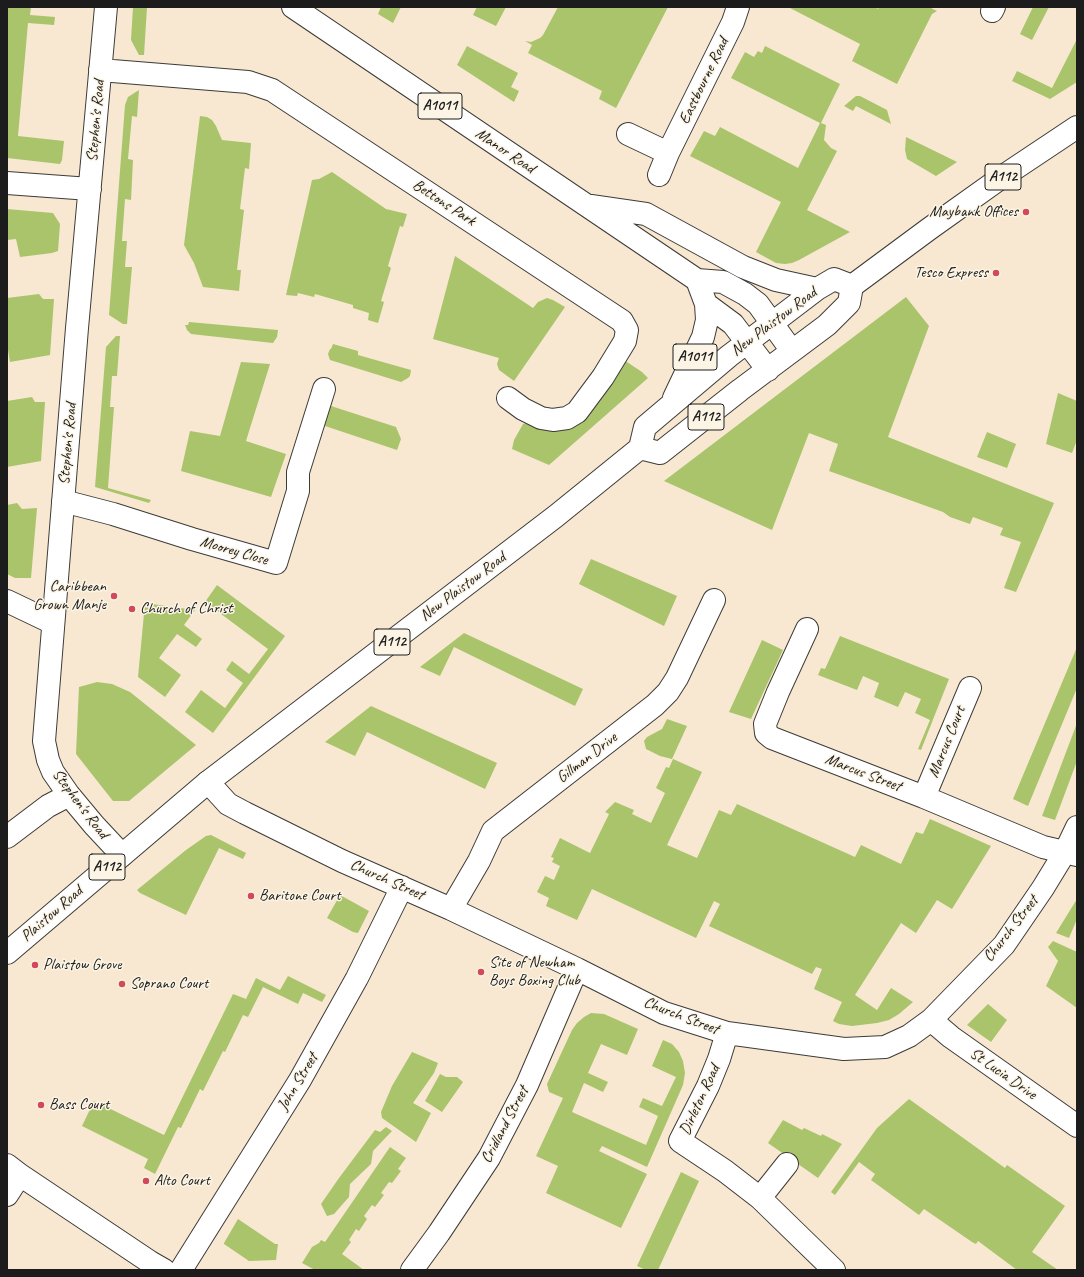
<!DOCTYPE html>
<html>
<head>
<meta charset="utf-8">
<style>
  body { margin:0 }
  #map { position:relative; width:1084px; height:1277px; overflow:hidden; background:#f8e8d1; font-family:Caveat,sans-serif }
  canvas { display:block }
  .frame { position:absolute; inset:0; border:8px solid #1c1c1c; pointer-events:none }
</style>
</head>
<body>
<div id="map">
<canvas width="1084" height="1277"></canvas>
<div class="frame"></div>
</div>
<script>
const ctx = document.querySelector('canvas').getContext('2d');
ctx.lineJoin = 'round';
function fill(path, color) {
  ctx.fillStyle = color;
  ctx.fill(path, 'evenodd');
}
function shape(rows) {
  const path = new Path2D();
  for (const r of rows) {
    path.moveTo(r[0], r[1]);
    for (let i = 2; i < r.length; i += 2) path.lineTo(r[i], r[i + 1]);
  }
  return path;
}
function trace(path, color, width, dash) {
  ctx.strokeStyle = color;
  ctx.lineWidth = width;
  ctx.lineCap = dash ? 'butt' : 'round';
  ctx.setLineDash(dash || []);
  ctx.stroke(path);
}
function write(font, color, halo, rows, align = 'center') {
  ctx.font = font + ' Caveat,sans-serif';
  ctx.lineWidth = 3;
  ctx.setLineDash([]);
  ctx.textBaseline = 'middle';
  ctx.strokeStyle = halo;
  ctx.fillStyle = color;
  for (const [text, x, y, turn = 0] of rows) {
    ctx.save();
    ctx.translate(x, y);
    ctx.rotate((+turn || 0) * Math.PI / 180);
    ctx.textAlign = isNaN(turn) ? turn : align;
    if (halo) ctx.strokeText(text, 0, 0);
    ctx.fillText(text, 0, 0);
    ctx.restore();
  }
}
fill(shape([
  [7,7,31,7,30,15,55,17,54,25,28,23,18,136,64,141,62,160,60,164,7,158],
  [133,7,147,7,144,55,139,55,131,40],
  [381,7,401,7,393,23,378,14],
  [477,7,506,7,496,26,473,15],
  [558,7,668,7,616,108,599,99,602,91,528,53,532,45,525,41,531,42,540,38,543,35],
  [788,7,875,7,878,9,879,7,929,7,937,11,932,14,897,84,852,61,860,44],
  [1033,7,1049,7,1032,40,1020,34],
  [1077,39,1077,82,1050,99,1012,81,1017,71,1052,88],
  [467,46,518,73,511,87,519,91,514,102,457,65],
  [765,46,840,84,821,123,826,125,824,140,831,148,837,151,807,210,850,232,799,260,792,263,785,264,776,263,756,252,781,202,690,156,704,131,715,136,720,127,798,168,820,123,731,78,745,52,754,57,758,51,762,53],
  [139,90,137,117,132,116,128,159,133,160,131,200,125,199,122,241,127,241,125,267,132,267,127,324,123,324,109,315,125,105,128,97],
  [856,96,860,96,887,110,891,124,856,106,853,111,844,106],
  [200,116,207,117,212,120,216,126,222,140,251,143,249,169,245,168,240,209,244,210,237,270,241,270,239,291,203,287,194,263,184,245],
  [906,137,949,158,957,162,936,176,907,159,905,150],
  [332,172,386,209,407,214,403,227,400,226,388,266,391,268,381,301,384,302,378,323,368,320,369,313,353,308,353,305,315,294,314,297,298,293,297,296,286,295,312,180,319,179],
  [7,209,53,213,60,224,58,251,52,253,20,257,16,239,7,240],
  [455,256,533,308,538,302,547,298,553,300,565,307,514,381,499,370,497,364,499,358,433,339],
  [39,294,43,299,54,299,50,355,10,362,7,344,7,298],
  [906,297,929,326,888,437,1054,503,1016,592,1004,588,1021,542,1000,535,1003,528,973,517,970,524,950,517,943,512,829,471,838,444,809,433,772,530,664,481],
  [189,322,278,330,277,337,273,343,191,334,187,330,185,325,188,325],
  [116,336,120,336,117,376,112,376,110,407,114,407,108,488,151,500,149,503,95,487,106,347],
  [333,344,358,351,358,355,411,370,410,376,408,378,401,382,330,360,328,354,330,349,331,349],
  [624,360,642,372,648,378,549,465,512,449,514,440,523,424,530,422,544,425],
  [241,362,270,364,246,441,286,454,271,497,181,471,190,431,220,436],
  [1058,393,1077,401,1077,440,1072,453,1046,444],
  [32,397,35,402,45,402,41,461,7,467,7,401],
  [328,405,396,427,401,439,397,450,322,425],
  [987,432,1016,444,1007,468,977,457],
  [17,503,22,509,37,508,31,578,15,578,7,574,7,505],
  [591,559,677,596,664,626,579,584],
  [217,585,285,636,213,733,185,712,201,690,225,708,243,683,226,670,232,661,249,674,268,649,205,602],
  [145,603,195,610,184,625,202,639,196,647,177,634,159,658,181,675,165,697,138,677],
  [464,633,583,689,575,706,454,647,440,676,420,667],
  [840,636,949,679,921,750,918,749,930,720,915,713,921,699,905,692,898,707,874,697,879,683,863,676,857,690,818,675,821,668,825,669],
  [762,640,783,650,751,719,729,712],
  [1077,647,1077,688,1028,806,1013,799],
  [97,682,112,684,130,692,196,745,129,801,113,801,76,754,79,687],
  [371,706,497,763,485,789,367,732,355,756,325,742],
  [667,719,687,726,672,759,660,756,646,749,644,741,647,737,662,729],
  [1077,723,1077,761,1055,820,1042,816],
  [673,759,702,772,667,845,697,858,719,810,731,815,737,804,855,857,861,845,901,864,916,832,923,834,930,819,991,846,952,909,937,900,916,933,901,923,855,995,877,1010,891,988,913,1002,899,1014,889,1020,877,1023,852,1026,839,1024,833,1021,842,1002,814,989,822,969,816,967,812,974,709,926,720,904,714,901,696,938,592,889,577,920,546,906,549,898,537,892,545,876,554,880,560,866,552,862,554,858,551,857,560,838,590,853,609,814,605,812,615,802,634,810,632,814,651,823,665,793,656,788,666,767,669,768],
  [211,835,246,853,243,859,219,848,186,915,140,893,137,890,186,850,206,836],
  [340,895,369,911,358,933,353,932,327,918],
  [1077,899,1077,919,1069,938,1056,933],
  [1053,941,1077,952,1077,1008,1046,986,1058,961,1048,947],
  [288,976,326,995,322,1002,303,993,298,1004,263,987,248,1017,243,1015,225,1052,223,1051,203,1091,200,1089,181,1128,178,1127,155,1174,144,1168,148,1159,82,1126,94,1101,164,1135,233,994,246,999,256,978,280,990],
  [988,1004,1007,1020,991,1042,967,1025],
  [591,1013,604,1014,638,1029,627,1055,601,1044,588,1073,608,1082,603,1092,584,1083,572,1112,646,1145,658,1116,639,1107,643,1098,662,1106,676,1077,652,1066,663,1040,672,1044,679,1052,683,1061,685,1073,683,1085,647,1167,602,1146,599,1151,647,1174,621,1228,546,1193,558,1166,536,1156,563,1098,549,1092,547,1084,572,1030,577,1023,584,1017],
  [412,1052,438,1063,434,1073,413,1103,431,1113,416,1142,382,1118,381,1112,392,1086],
  [440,1074,446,1077,457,1077,463,1082,442,1112,425,1101],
  [909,1099,1005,1168,1007,1165,1065,1206,1032,1252,1058,1270,1017,1270,978,1241,976,1244,972,1242,924,1209,919,1215,871,1180,875,1174,859,1162,835,1195,831,1192,877,1128],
  [783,1120,802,1130,804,1128,821,1136,822,1134,842,1144,818,1178,768,1143],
  [386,1127,392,1131,373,1151,371,1164,350,1184,349,1197,334,1214,327,1216,321,1204,339,1178,375,1130,380,1132],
  [390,1147,406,1158,398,1169,401,1171,392,1183,389,1182,381,1193,384,1195,375,1207,372,1205,364,1216,367,1219,359,1231,356,1229,349,1240,351,1242,342,1254,364,1270,315,1270,302,1263,312,1247,319,1243,321,1240,325,1242],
  [681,1172,699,1181,658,1270,646,1270,637,1266],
  [238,1219,275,1244,278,1244,276,1260,249,1261,224,1244,224,1243]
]), '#a9c46b');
const minor = shape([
  [106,7,77,328,44,741,48,760,53,772,69,795,94,825,122,855],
  [992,11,994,7],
  [100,70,248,82,272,90,622,321,627,330,625,341,603,377,577,412,567,418,553,420,541,418,523,409,508,398],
  [628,134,668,153,733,22,738,7],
  [659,175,668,153],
  [7,183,90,189],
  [63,501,113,514,192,539,276,563,298,491,298,472,324,389],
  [7,601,53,623],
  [807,629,778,692,765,724,766,733,772,738,924,797,1043,847,1077,855],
  [208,782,228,804,245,813,342,861,451,909,577,969,664,1013,727,1033,844,1049,885,1047,909,1036,931,1020,1004,945,1043,888,1065,852,1077,827],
  [924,797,970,688],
  [7,837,48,806,69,795],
  [451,909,479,861,493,831,655,705,668,692,677,678,714,600],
  [931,1020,951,1037,1077,1126],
  [727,1033,719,1059,708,1086,680,1141,725,1171,760,1198,834,1270],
  [7,1165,20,1175,150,1262,164,1270],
  [7,1195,20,1175],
  [760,1198,787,1164],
  [181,1270,300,1080,357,978,402,887],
  [412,1270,439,1233,489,1158,527,1085,577,969]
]);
const major = shape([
  [293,7,697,280,723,282,745,294,758,304,792,351],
  [591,206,646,214,743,267,776,280,817,289],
  [697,280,706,304,733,324,768,370],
  [674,398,703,337,707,320,706,304],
  [640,448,660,453,740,390,827,325,849,303,852,286,929,229,1002,177,1077,127],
  [7,953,208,782,556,516,640,448,645,427,729,356,817,289,834,279,852,286]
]);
trace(minor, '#3d3b37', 24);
trace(major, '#3d3b37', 24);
trace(minor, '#fff', 22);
trace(major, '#fff', 22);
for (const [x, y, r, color] of [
  [1026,212,4,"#d1495b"],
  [996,273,4,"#d1495b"],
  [114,596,4,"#d1495b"],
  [132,609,4,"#d1495b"],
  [251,896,4,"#d1495b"],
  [35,965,4,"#d1495b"],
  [481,972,4,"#d1495b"],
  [122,984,4,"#d1495b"],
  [41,1105,4,"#d1495b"],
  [146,1181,4,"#d1495b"]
]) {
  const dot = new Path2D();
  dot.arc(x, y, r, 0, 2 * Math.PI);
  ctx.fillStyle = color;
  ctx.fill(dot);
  trace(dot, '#fcf5e5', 1.5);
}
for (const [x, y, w] of [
  [440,106,44],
  [1003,177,36],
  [695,357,44],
  [706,417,36],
  [392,642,36],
  [107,867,36]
]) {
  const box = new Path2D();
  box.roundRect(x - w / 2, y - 13, w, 26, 3);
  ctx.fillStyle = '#fcf5e5';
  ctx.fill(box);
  trace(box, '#1c1c1c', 1);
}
write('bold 15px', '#1c1c1c', null, [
  ["A1011",440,106],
  ["A112",1003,177],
  ["A1011",695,357],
  ["A112",706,417],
  ["A112",392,642],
  ["A112",107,867]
]);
write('16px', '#1c1c1c', '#fcf5e5', [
  ["Eastbourne Road",704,81,-64],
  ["Stephen's Road",96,121,-85],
  ["Manor Road",505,151,34],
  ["Bettons Park",444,203,33],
  ["New Plaistow Road",774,322,-37],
  ["Stephen's Road",68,444,-85],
  ["Moorey Close",234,551,16],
  ["New Plaistow Road",463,587,-37],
  ["Marcus Court",947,742,-68],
  ["Gillman Drive",587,758,-38],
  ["Marcus Street",863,773,21],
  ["Stephen's Road",80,804,53],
  ["Church Street",387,880,24],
  ["Plaistow Road",52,914,-41],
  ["Church Street",1011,929,-52],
  ["Church Street",681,1016,21],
  ["St Lucia Drive",1003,1074,35],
  ["John Street",298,1082,-59],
  ["Dirleton Road",700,1100,-65],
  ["Cridland Street",505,1125,-62]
]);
write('16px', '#1c1c1c', '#fcf5e5', [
  ["Maybank Offices",1018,212,"right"],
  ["Tesco Express",988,273,"right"],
  ["Caribbean",106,587,"right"],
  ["Grown Manje",106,605,"right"],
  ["Church of Christ",140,609],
  ["Baritone Court",259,896],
  ["Site of Newham",489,963],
  ["Boys Boxing Club",489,981],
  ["Plaistow Grove",43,965],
  ["Soprano Court",130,984],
  ["Bass Court",49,1105],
  ["Alto Court",154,1181]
], 'left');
</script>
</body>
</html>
